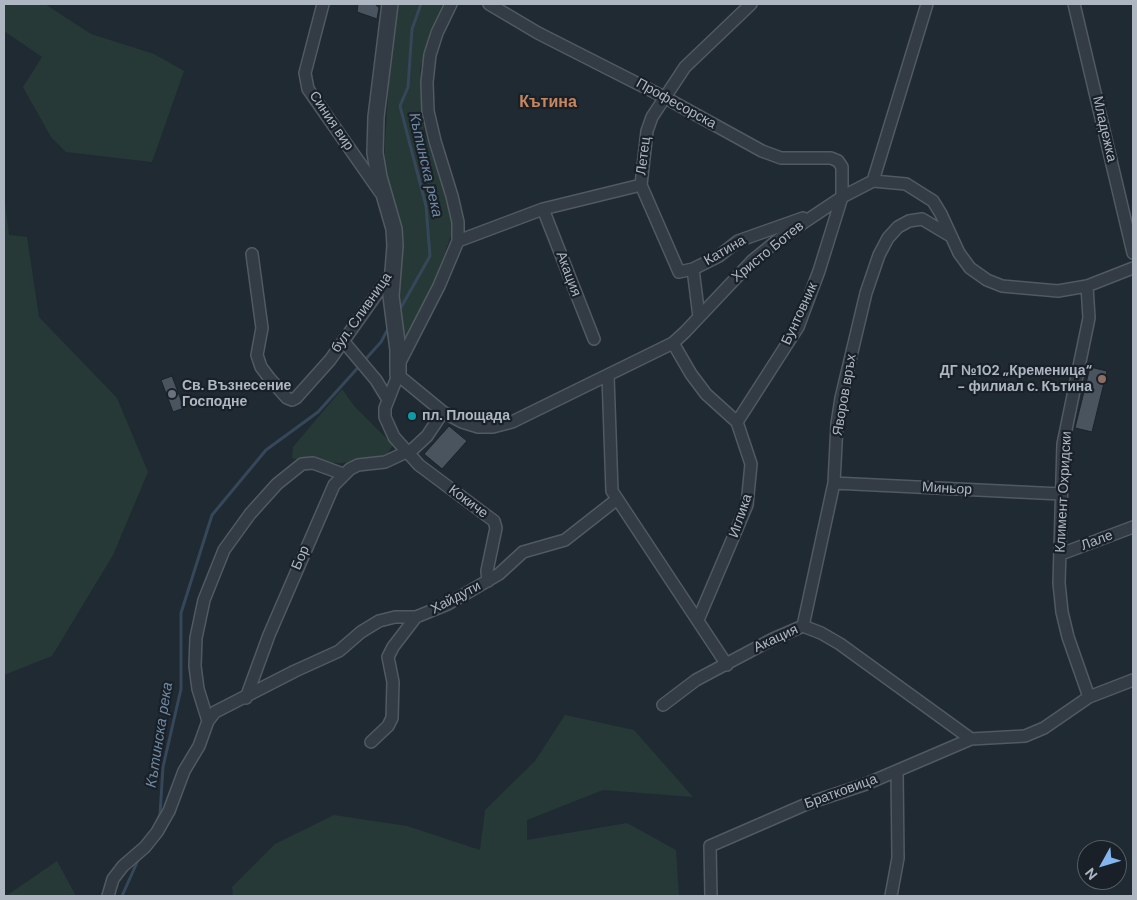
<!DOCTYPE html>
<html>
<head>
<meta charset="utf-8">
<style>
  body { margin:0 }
  #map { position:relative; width:1137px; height:900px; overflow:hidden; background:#202a33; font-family:"DM Sans",sans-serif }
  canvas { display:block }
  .frame { position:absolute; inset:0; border:5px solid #adb6c1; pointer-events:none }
  .north { position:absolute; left:1077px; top:840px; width:50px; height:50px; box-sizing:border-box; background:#192028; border:1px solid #545c65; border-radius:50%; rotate:231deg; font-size:14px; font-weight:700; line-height:20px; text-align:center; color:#adb6c1 }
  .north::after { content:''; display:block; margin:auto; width:18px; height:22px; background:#85b5ee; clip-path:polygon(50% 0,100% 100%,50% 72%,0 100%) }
</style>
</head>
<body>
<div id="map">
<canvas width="1137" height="900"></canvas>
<div class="frame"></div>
<div class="north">N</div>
</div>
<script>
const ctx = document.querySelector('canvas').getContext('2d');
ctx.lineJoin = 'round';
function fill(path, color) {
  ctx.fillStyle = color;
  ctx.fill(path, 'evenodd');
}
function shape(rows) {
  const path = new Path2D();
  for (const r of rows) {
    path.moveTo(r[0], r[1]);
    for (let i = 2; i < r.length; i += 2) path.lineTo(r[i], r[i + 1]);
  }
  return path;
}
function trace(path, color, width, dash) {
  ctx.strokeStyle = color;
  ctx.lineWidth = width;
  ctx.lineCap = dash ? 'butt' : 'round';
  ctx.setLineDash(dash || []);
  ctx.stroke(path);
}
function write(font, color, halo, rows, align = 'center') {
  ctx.font = font + ' "DM Sans",sans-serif';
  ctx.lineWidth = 4.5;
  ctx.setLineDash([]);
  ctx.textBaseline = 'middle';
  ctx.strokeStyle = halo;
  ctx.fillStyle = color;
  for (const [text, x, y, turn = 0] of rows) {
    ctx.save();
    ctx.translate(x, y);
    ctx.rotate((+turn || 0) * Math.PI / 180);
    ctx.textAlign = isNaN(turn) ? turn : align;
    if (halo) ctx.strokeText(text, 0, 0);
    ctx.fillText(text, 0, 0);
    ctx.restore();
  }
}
fill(shape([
  [4,4,45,4,91,34,154,54,184,71,152,162,66,152,51,137,23,87,42,57,4,31],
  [396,4,443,4,435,22,420,69,424,133,444,184,453,230,426,306,404,344,396,278,403,246,400,217,385,176,385,142,393,18],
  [4,195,9,235,27,237,39,317,117,398,148,472,113,555,52,656,4,675],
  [342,389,354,406,393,445,388,453,375,459,340,463,302,461,292,458,293,447],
  [565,715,634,730,693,797,603,790,527,820,527,840,627,823,676,850,679,896,233,896,232,887,275,844,334,815,407,826,480,850,485,810,535,761],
  [57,861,76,896,6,896]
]), '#263937');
trace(shape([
  [399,311,430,256,426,206,400,106,408,87,412,29,421,4],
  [156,823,160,814,163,767,181,689,181,613,212,515,266,450,318,412,381,342,389,327],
  [122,896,139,858]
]), '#354759', 3);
const building = shape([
  [358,4,375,4,379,8,377,19,357,12,358,4],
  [1090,367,1107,371,1092,432,1075,428,1090,367],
  [172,376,184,408,173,412,161,380,172,376],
  [449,426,467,441,442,469,424,454,449,426]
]);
fill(building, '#49545f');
trace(building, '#1b222a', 1);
const minor = shape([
  [323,4,305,73,308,89,380,192],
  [489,4,538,33,664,97,762,151,781,158,831,158,838,161,842,167,842,197,819,271,798,327,737,422],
  [1074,4,1133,253],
  [873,181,927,4],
  [641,185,679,272,693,269,719,256,738,241,803,218],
  [641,185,647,131,652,117,685,67,751,4],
  [543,209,594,339],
  [458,241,543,209,641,185],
  [252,254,262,328,257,355,261,367,270,379,287,398,292,400,296,398,330,360,393,271],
  [693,269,699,317],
  [1087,286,1089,318,1063,444,1059,583,1062,612,1068,637,1089,697],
  [344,342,376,380,387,398],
  [673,343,691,374,706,394,737,422,751,464,747,505,698,620],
  [399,364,439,286,458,241,458,222,452,196,435,141,428,111,427,82,430,55,437,33,451,4],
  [608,376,612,491,727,665],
  [834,483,1061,494],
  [1061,554,1133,527],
  [488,581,487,571,496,528,494,521,419,465,394,437,385,417,385,408,398,375,443,412,462,422,478,427,493,427,512,422,673,343,685,332,752,261,779,239,842,197,873,181,906,184,933,201,941,214,959,253,970,268,987,280,1002,286,1058,291,1087,286,1133,268],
  [803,626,834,483,837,424,841,398,866,293,879,255,888,238,898,227,909,221,922,219,949,235],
  [246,698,269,635,334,485,350,469,358,465,385,462,413,449,427,436,443,412],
  [663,705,696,680,773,639,803,626,821,633,840,644,971,739,1025,736,1044,728,1089,697,1133,680],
  [208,721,198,689,195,666,196,638,204,600,224,550,250,514,277,484,302,464,313,463,343,474],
  [371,742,388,726,392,718,393,682,388,657,393,647,416,617],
  [108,896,113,879,123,866,145,847,157,832,169,811,184,771,199,746,208,721,215,712,295,671,339,651,361,632,379,621,395,617,416,617,448,604,499,574,523,552,565,540,616,500],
  [711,896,710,846,809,803,866,784,971,739],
  [891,896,898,858,897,771]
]);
const tertiary = shape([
  [390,4,376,117,375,153,379,177,394,229,395,246,391,296,398,350,398,375]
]);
trace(minor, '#515962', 14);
trace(tertiary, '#515962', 18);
trace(minor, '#333b44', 11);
trace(tertiary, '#333b44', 15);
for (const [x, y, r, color] of [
  [1102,379,5,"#8d6e63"],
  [172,394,5,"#6b7280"],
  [412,416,5,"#0f9aa8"]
]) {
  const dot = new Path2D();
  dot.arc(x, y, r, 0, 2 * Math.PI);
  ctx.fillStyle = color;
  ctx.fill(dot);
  trace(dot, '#192028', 2);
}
write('14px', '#adb6c1', '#192028', [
  ["Професорска",676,104,29],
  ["Синия вир",331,121,56],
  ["Младежка",1104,129,77],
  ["Летец",644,156,-83],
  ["Катина",725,251,-30],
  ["Христо Ботев",768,252,-39],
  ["Акация",568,274,69],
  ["бул. Сливница",362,313,-55],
  ["Бунтовник",800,314,-65],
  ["Яворов връх",845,395,-80],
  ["Миньор",947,489,3],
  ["Климент Охридски",1064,492,-87],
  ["Кокиче",468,502,37],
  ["Иглика",741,516,-71],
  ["Лале",1097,541,-21],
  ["Бор",301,558,-67],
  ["Хайдути",456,598,-28],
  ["Акация",776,639,-25],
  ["Братковица",841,792,-20]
]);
write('bold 14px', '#adb6c1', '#192028', [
  ["ДГ №102 „Кременица“",1092,371,"right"],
  ["- филиал с. Кътина",1092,387,"right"],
  ["Св. Възнесение",182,386],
  ["Господне",182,402],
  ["пл. Площада",422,416]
], 'left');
write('italic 15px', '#7089a3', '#192028', [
  ["Кътинска река",425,165,77],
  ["Кътинска река",160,735,-81]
]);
write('bold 16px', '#c98760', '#192028', [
  ["Кътина",548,103]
]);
</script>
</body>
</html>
